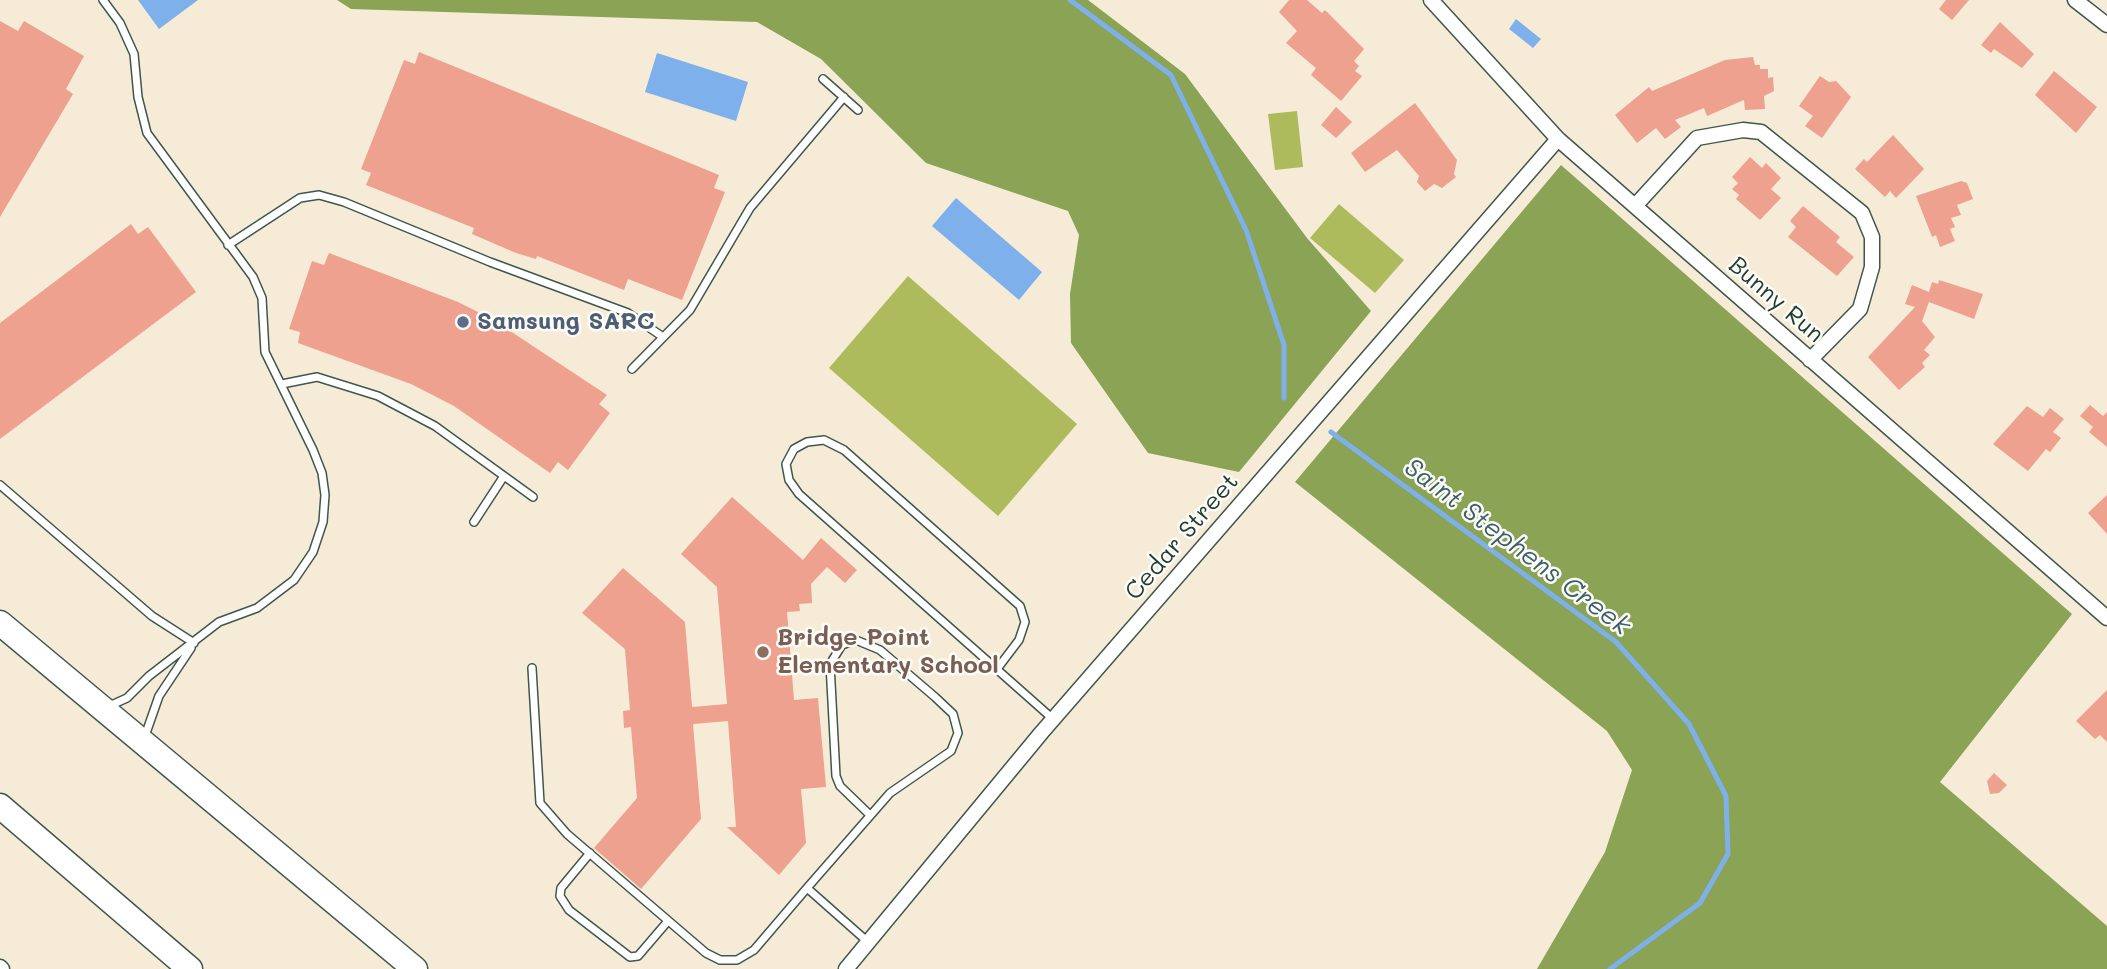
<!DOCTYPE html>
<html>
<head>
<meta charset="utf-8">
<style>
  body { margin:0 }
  canvas { display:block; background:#f5ebd6 }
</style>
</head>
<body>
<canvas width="2107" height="969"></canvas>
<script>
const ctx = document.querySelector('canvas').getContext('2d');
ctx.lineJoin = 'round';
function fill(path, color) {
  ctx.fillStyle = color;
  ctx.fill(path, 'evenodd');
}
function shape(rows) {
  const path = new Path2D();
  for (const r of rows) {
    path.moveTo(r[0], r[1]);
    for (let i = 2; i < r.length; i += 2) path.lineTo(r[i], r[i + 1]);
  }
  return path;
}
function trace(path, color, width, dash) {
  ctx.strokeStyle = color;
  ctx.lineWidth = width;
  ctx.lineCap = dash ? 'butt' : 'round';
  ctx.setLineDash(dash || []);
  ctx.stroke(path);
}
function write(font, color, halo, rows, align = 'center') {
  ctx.font = font + ' Mali,sans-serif';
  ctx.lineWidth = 5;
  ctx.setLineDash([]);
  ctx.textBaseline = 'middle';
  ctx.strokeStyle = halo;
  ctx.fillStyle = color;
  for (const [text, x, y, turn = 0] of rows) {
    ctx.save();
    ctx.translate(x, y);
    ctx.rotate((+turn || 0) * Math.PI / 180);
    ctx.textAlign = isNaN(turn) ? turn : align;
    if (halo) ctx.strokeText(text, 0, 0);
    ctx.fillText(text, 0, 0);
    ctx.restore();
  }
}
fill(shape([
  [1297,111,1303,167,1275,170,1268,114],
  [1339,204,1404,260,1375,293,1310,238],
  [908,276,1077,424,998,516,829,368]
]), '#aebb5d');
fill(shape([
  [337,0,1088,0,1185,74,1307,238,1371,311,1239,472,1148,453,1071,343,1070,294,1079,235,1068,211,926,163,821,59,757,22,351,9],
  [1561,165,2072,614,1940,782,2107,926,2107,969,1537,969,1605,852,1632,770,1607,731,1295,482]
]), '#8aa354');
fill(shape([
  [138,0,198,0,159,29],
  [1516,19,1541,39,1533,48,1509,29],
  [657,53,748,82,736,121,645,92],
  [956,198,1042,272,1019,300,932,226]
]), '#7eb1eb');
trace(shape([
  [1070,0,1171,75,1246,230,1284,345,1284,398],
  [1331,432,1616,642,1689,724,1726,796,1728,854,1700,903,1610,969]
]), '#7eb1eb', 5);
fill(shape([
  [1289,0,1307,0,1322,13,1325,10,1364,49,1354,61,1359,66,1355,71,1362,76,1341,101,1311,75,1316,68,1286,43,1297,31,1279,12],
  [1946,0,1969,0,1952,20,1939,9],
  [0,21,18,31,24,21,84,56,66,89,73,94,0,217],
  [2000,22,2034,54,2022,68,1994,49,1991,53,1981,45],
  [419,52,719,175,714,188,725,192,682,300,628,279,624,290,537,256,536,259,516,253,472,234,474,228,366,185,371,173,361,169,404,60,415,64],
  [1753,57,1755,65,1760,65,1760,69,1768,69,1768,78,1773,77,1774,91,1764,96,1765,109,1745,110,1744,100,1707,116,1704,108,1675,120,1681,127,1665,139,1656,128,1637,143,1615,115,1649,87,1652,91,1725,60],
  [2054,71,2097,107,2076,133,2035,95],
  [1820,76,1829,82,1836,81,1851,97,1822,138,1805,126,1813,116,1799,106],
  [1415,103,1457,160,1454,174,1456,177,1442,188,1434,184,1425,191,1417,182,1419,176,1397,150,1365,172,1351,153],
  [1336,107,1352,122,1336,138,1321,125],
  [1893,135,1924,169,1896,198,1890,191,1885,197,1855,169,1864,159,1867,162],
  [1750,157,1762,168,1766,163,1781,178,1771,189,1781,198,1760,220,1736,199,1739,195,1732,189,1738,183,1732,177],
  [1961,181,1967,183,1973,199,1957,205,1961,215,1951,218,1955,227,1950,229,1955,241,1940,247,1936,235,1932,237,1916,196],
  [1803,206,1840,237,1836,242,1854,257,1837,276,1788,237,1796,227,1790,221],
  [131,224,138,234,148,227,196,292,0,439,0,323],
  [329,253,458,302,492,319,607,395,599,404,610,413,568,470,558,462,550,473,454,406,411,384,298,343,300,332,289,329,312,261,324,265],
  [1939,280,1983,294,1974,319,1929,302,1922,321,1935,337,1924,350,1930,355,1922,363,1925,367,1899,390,1868,357,1915,307,1905,304,1912,285,1929,292,1932,282,1938,284],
  [2090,405,2103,416,2107,412,2107,447,2089,432,2093,427,2080,416],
  [2027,406,2043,417,2050,408,2064,419,2053,432,2061,438,2050,452,2046,449,2028,471,1993,444],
  [2107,495,2107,534,2088,513],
  [732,497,803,560,821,538,857,570,845,583,827,567,811,584,812,603,799,604,800,611,787,612,794,700,818,698,826,787,801,789,806,843,779,875,727,827,736,827,728,721,693,724,701,819,641,889,594,848,637,798,631,727,624,728,623,711,630,710,625,649,582,613,623,568,685,622,692,707,727,704,717,587,681,554],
  [2107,690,2107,742,2100,735,2095,739,2076,721],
  [1994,773,2007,785,1999,793,1990,794,1987,781]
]), '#eea18e');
const lane = shape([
  [103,0,120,23,134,54,138,97,147,133,253,277,262,298,265,352,313,450,322,473,325,495,323,522,313,552,294,580,257,608,219,622,149,676,127,698,107,707],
  [823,79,858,110],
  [228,245,300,198,319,195,344,202,490,262,628,313,663,337],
  [632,369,690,310,750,208,844,97],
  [282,384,317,377,378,396,435,426,533,497],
  [0,485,152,616,194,643],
  [474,522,504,476],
  [532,668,540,803,567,834,706,953,720,960,737,960,754,950,807,888,868,942],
  [997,669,1019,640,1025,622,1020,606,844,450,824,440,807,442,794,449,786,464,789,480,799,494,1053,719],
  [145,736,159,696,191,648],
  [590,853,561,888,560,896,569,910,630,957,638,956,668,921],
  [807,888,890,793,951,751,958,733,953,714,935,697,880,650,856,640,842,645,830,664,836,776,840,786,870,815]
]);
const street = shape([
  [1431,0,1558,139,2107,618],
  [2075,0,2107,25],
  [1635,206,1697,138,1743,130,1761,132,1862,213,1872,237,1872,267,1860,309,1810,360],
  [0,967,2,969],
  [846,969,1042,732,1558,139]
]);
const highway = shape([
  [0,623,415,969],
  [0,806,190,969]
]);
trace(lane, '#3f574c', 10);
trace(street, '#3f574c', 17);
trace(highway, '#3f574c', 27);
trace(lane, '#fff', 7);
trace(street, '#fff', 14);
trace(highway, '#fff', 24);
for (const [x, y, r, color] of [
  [463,322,7,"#5c6f8a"],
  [763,652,7,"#8d6e63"]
]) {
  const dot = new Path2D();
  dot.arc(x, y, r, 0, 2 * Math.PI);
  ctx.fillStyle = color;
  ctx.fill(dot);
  trace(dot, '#fdfcf7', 2.5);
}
write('24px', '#1f3d34', '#fdfcf7', [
  ["Bunny Run",1776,300,41],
  ["Cedar Street",1182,537,-49]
]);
write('bold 24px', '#4e5e75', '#fdfcf7', [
  ["Samsung SARC",477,322]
], 'left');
write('bold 24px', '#785e54', '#fdfcf7', [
  ["Bridge Point",777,638],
  ["Elementary School",777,666]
], 'left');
write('italic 26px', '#3c606b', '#fdfcf7', [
  ["Saint Stephens Creek",1517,547,37]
]);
</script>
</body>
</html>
